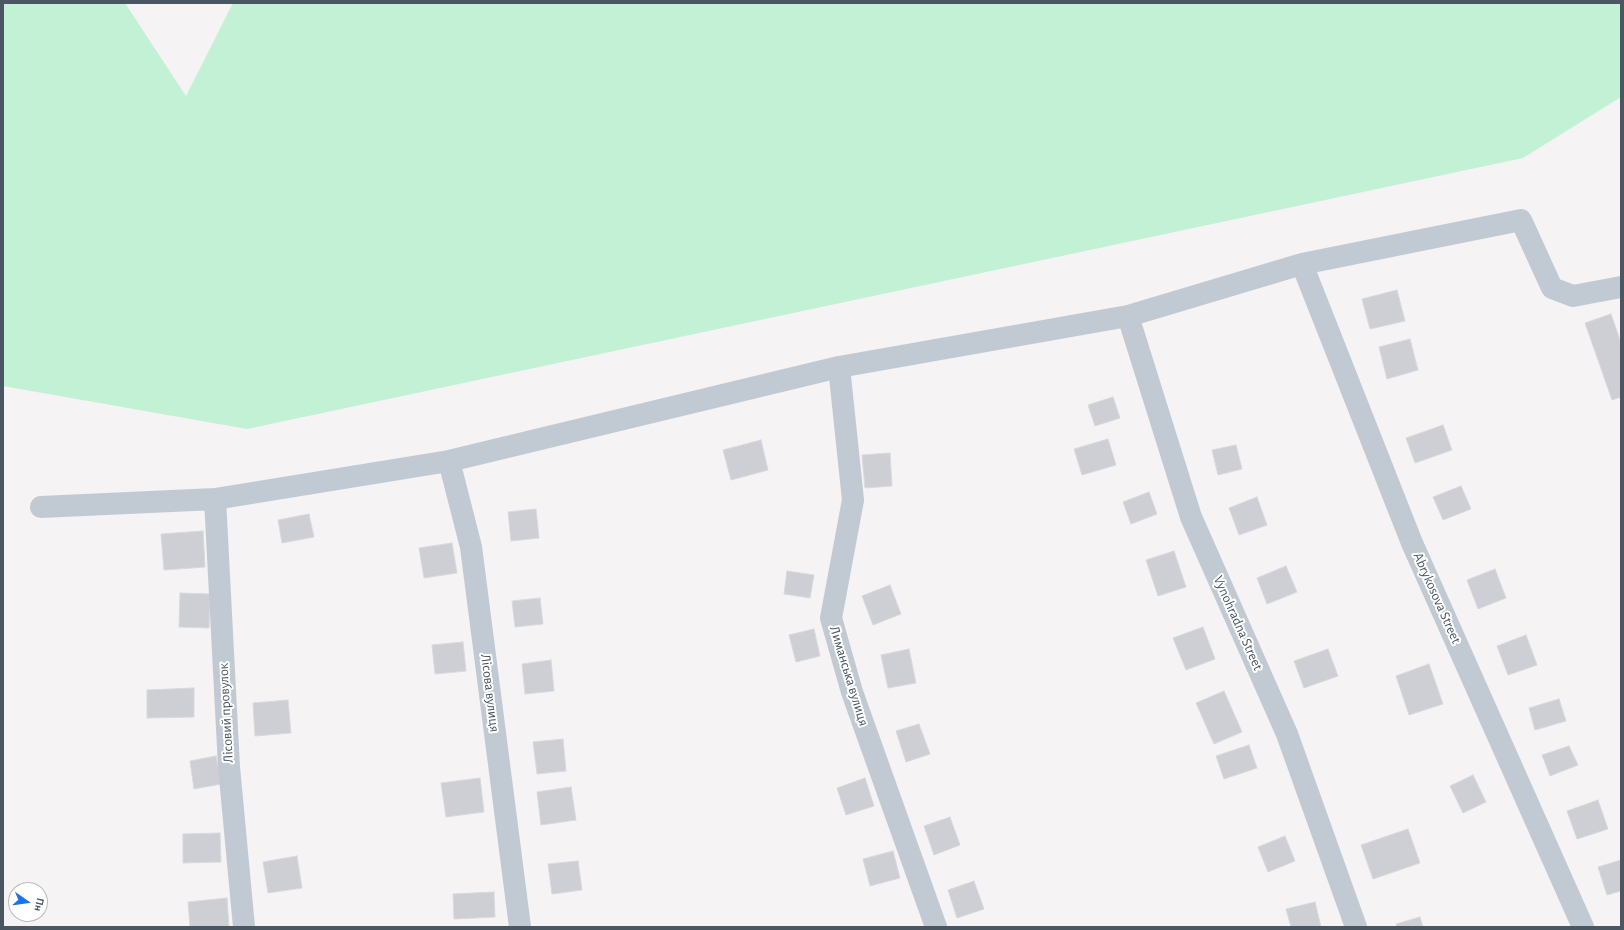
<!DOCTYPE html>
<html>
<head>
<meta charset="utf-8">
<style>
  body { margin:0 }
  #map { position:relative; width:1624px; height:930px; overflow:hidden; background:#f5f3f3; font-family:"Alegreya Sans",sans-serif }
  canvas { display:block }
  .frame { position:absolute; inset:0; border:4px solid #4a5661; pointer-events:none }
  .north { position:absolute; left:8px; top:882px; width:40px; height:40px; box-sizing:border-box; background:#fff; border:1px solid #b7bbc0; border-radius:50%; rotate:103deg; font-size:11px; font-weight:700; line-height:16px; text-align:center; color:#4a5661 }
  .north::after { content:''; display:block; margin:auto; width:14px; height:18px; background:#1a73e8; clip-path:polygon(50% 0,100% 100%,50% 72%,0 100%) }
</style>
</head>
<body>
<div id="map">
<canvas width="1624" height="930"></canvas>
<div class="frame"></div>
<div class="north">Пн</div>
</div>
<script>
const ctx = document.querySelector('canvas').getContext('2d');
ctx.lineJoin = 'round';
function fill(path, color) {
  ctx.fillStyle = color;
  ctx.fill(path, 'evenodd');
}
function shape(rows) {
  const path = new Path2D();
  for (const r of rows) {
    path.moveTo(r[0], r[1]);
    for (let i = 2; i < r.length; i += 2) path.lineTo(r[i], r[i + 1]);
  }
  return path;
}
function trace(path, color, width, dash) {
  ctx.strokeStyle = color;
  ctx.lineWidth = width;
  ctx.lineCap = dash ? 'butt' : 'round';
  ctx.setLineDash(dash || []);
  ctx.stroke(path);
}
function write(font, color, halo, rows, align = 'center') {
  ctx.font = font + ' "Alegreya Sans",sans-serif';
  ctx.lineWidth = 4;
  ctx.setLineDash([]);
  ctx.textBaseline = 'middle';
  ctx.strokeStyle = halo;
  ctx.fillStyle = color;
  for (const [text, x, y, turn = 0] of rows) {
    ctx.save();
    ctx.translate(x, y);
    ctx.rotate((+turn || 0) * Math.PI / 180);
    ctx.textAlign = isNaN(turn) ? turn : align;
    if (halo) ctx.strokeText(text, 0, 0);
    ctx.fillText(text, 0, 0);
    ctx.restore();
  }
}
fill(shape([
  [3,3,125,3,186,96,233,3,1621,3,1621,97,1523,158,247,429,3,386]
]), '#c3f1d5');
const building = shape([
  [1397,290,1405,321,1370,329,1362,299,1397,290],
  [1611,314,1621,343,1621,397,1612,400,1585,323,1611,314],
  [1410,339,1418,370,1387,379,1379,347,1410,339],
  [1113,397,1120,418,1095,426,1088,405,1113,397],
  [1443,425,1452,450,1415,463,1406,438,1443,425],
  [1108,439,1116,465,1082,475,1074,449,1108,439],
  [761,440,768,470,731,480,723,450,761,440],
  [1236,445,1242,469,1218,475,1212,450,1236,445],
  [890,453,892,486,865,488,862,455,890,453],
  [1461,486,1471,509,1443,520,1433,497,1461,486],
  [1149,492,1157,514,1131,524,1123,502,1149,492],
  [1257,497,1267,525,1239,535,1229,508,1257,497],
  [536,509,539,538,511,541,508,512,536,509],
  [309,514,314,537,282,543,278,520,309,514],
  [203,531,205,567,164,570,161,534,203,531],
  [452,543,457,573,424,578,419,548,452,543],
  [1174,551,1186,587,1158,596,1146,560,1174,551],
  [1286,566,1297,592,1267,604,1257,578,1286,566],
  [1495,569,1506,598,1478,609,1467,580,1495,569],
  [787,571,814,575,810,598,784,594,787,571],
  [890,585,901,614,873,625,862,596,890,585],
  [180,593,210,594,209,628,179,627,180,593],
  [540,598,543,624,515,627,512,601,540,598],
  [1203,627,1215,659,1186,670,1173,638,1203,627],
  [814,629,820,656,796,662,789,635,814,629],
  [1526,635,1537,665,1508,675,1497,646,1526,635],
  [463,642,466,671,435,674,432,645,463,642],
  [909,649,916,683,888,688,881,655,909,649],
  [1328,649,1338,676,1304,688,1294,661,1328,649],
  [551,660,554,691,525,694,522,664,551,660],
  [1429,664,1443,704,1409,715,1396,676,1429,664],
  [194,688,194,717,147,718,147,690,194,688],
  [1224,691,1242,732,1214,744,1196,703,1224,691],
  [1559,699,1566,721,1535,730,1529,708,1559,699],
  [288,700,291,733,255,736,253,703,288,700],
  [919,724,930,754,906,762,896,731,919,724],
  [563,739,566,771,537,774,533,742,563,739],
  [1249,745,1257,768,1224,779,1216,756,1249,745],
  [1569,746,1578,765,1550,776,1542,755,1569,746],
  [216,756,221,784,194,789,190,761,216,756],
  [1473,775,1486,802,1463,813,1450,786,1473,775],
  [480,778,484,812,446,817,441,783,480,778],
  [865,778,874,806,846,815,837,788,865,778],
  [571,787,576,820,541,825,537,792,571,787],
  [1598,800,1608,829,1577,839,1567,811,1598,800],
  [950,817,960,845,934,855,924,826,950,817],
  [1408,829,1420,863,1373,879,1361,845,1408,829],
  [220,833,221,862,183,863,183,834,220,833],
  [1285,836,1295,861,1268,872,1258,847,1285,836],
  [893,851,900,878,870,886,863,859,893,851],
  [297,856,302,888,268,893,263,862,297,856],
  [1621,860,1621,891,1607,895,1598,867,1621,860],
  [578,861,582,890,552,894,548,864,578,861],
  [974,881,984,909,957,918,948,890,974,881],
  [494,892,495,917,454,919,453,894,494,892],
  [227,898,229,927,190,927,188,902,227,898],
  [1315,902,1321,927,1291,927,1286,909,1315,902],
  [1420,917,1423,927,1397,927,1396,924,1420,917]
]);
fill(building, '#cdcfd5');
trace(building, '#d7d9de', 1);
trace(shape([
  [1302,264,1412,543,1583,927],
  [1128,316,1191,517,1287,734,1356,927],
  [839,367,853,500,831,618,852,692,936,927],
  [449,461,471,547,520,927],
  [215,499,229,767,244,927],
  [41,507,215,499,449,461,839,367,1128,316,1302,264,1521,220,1552,288,1573,296,1621,287]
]), '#c1cad2', 22);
write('14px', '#4a5661', '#fff', [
  ["Abrykosova Street",1437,598,66],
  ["Vynohradna Street",1238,623,66],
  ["Лиманська вулиця",849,676,73],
  ["Лісова вулиця",490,693,83],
  ["Лісовий провулок",226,713,-93]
]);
</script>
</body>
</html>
